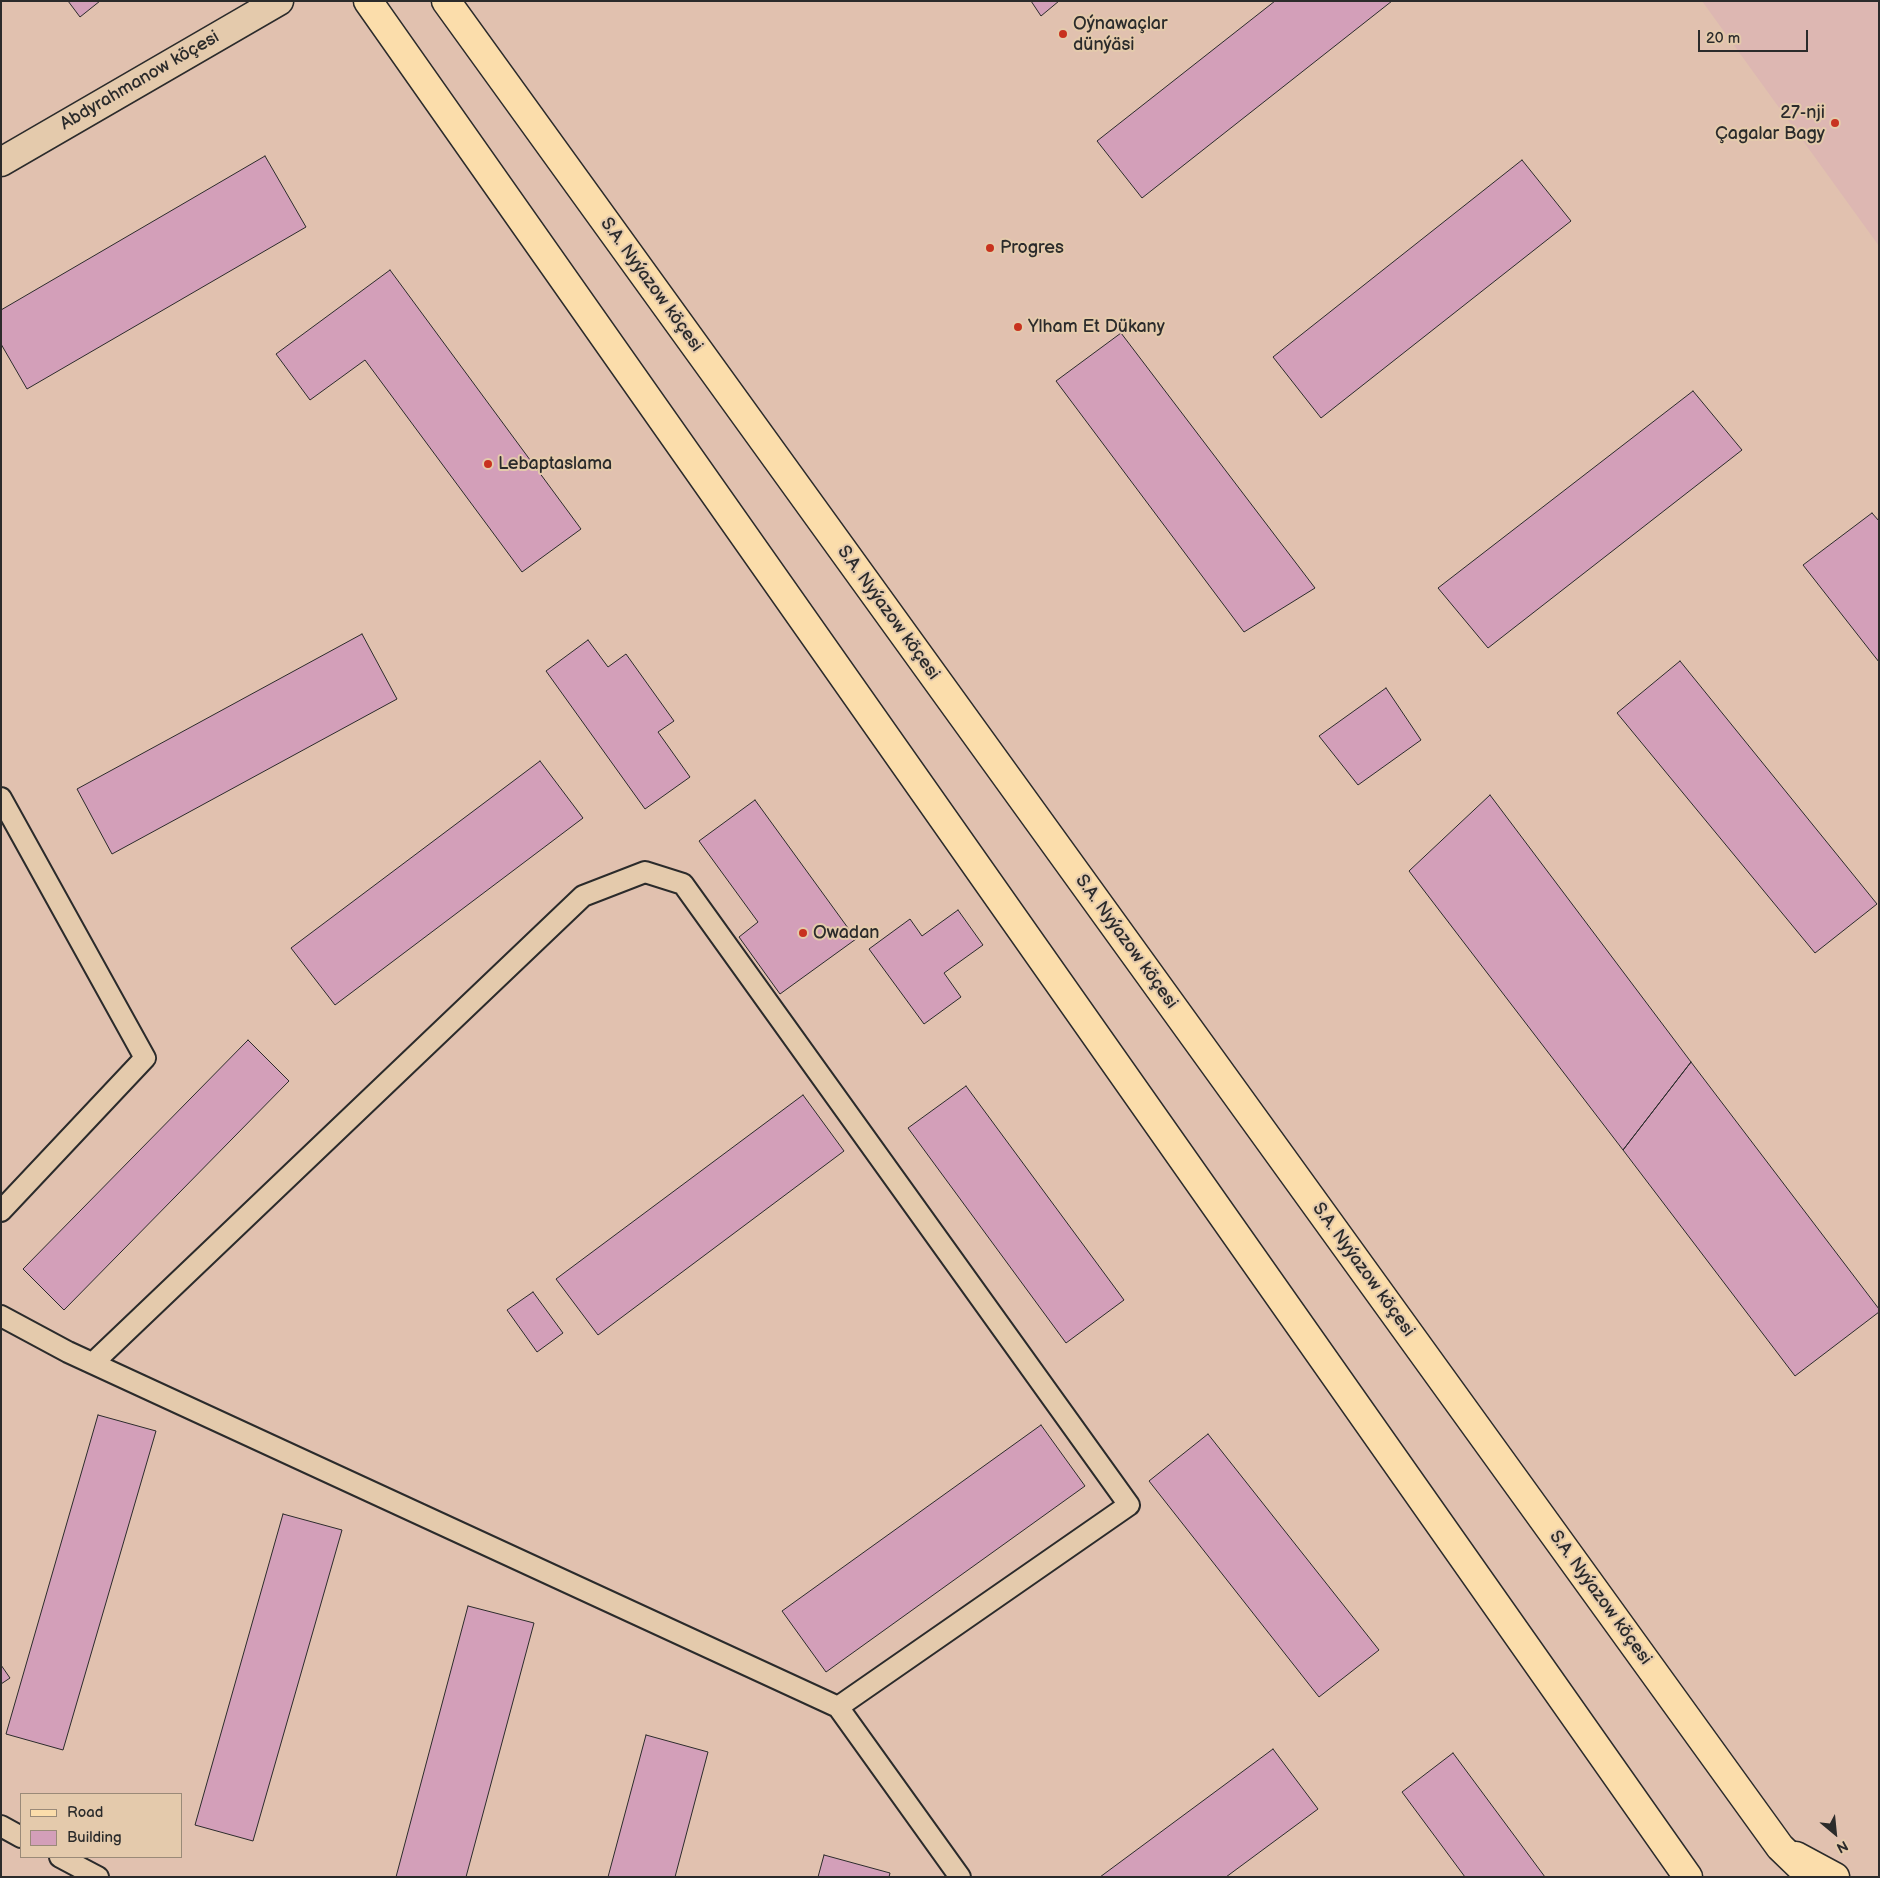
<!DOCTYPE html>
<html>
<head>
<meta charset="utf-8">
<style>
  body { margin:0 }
  #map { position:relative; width:1880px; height:1878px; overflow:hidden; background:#e1c1af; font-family:"Balsamiq Sans",sans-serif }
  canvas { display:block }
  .frame { position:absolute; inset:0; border:2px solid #2b2b2b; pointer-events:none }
  .legend { position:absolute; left:20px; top:1793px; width:162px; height:65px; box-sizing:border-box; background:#e4caac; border:1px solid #9a8a78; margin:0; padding:6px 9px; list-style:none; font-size:15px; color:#2b2b2b }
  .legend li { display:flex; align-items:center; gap:10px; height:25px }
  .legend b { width:25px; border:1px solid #9a8a78 }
  .north { position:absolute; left:1810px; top:1808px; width:50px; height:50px; -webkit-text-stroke:4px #e4caac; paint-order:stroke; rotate:152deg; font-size:14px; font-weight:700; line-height:20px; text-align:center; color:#2b2b2b }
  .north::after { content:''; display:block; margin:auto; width:18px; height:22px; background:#2b2b2b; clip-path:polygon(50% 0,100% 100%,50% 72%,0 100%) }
  .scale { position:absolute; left:1698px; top:30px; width:110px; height:22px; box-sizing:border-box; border:2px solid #2b2b2b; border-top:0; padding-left:6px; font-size:15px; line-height:18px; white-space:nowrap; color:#2b2b2b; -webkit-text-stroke:4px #e4caac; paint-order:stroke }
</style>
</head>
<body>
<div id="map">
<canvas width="1880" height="1878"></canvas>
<div class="frame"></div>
<ul class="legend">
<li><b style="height:6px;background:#fbddab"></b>Road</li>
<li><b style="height:14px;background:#d39fb9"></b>Building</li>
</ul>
<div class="north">N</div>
<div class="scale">20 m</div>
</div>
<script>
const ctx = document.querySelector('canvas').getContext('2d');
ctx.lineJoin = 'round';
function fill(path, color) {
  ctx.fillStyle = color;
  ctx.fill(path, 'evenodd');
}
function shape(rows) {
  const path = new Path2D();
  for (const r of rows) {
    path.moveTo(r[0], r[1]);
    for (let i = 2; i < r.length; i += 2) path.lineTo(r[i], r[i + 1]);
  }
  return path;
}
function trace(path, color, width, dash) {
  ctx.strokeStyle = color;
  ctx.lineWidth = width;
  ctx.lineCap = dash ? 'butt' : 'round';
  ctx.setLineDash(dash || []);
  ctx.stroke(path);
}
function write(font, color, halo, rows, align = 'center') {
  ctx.font = font + ' "Balsamiq Sans",sans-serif';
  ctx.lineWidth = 4;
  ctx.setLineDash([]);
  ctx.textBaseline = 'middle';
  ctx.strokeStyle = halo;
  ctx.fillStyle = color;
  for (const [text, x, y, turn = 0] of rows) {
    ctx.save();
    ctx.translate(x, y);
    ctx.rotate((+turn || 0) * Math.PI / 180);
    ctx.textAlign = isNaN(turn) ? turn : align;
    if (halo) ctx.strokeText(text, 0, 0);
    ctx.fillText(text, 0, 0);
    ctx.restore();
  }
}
fill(shape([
  [1702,1,1879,1,1879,246]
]), '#ddb7b2');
const building = shape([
  [68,1,100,1,80,17,68,1],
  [1031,1,1059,1,1041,16,1031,1],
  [1275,1,1392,1,1142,198,1097,141,1275,1],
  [265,156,306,227,27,389,1,344,1,310,265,156],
  [1522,160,1571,221,1321,418,1273,357,1522,160],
  [390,270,581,529,522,572,365,360,310,400,276,354,390,270],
  [1121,333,1315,588,1244,632,1056,381,1121,333],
  [1693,391,1742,450,1488,648,1438,588,1693,391],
  [1872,513,1879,521,1879,662,1803,565,1872,513],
  [362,634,397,699,112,854,77,789,362,634],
  [588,640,608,667,626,654,674,721,658,732,690,777,645,809,546,671,588,640],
  [1680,661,1877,904,1815,953,1617,713,1680,661],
  [1386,688,1421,740,1358,785,1319,736,1386,688],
  [540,761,583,818,335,1005,291,948,540,761],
  [1490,795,1691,1062,1623,1150,1409,871,1490,795],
  [755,800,856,939,780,994,739,937,758,922,699,841,755,800],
  [958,910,983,945,944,973,961,997,924,1024,869,949,910,919,922,936,958,910],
  [248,1040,289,1081,64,1310,23,1269,248,1040],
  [1691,1062,1879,1309,1879,1312,1795,1376,1623,1150,1691,1062],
  [966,1086,1124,1300,1066,1343,908,1128,966,1086],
  [803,1095,844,1151,598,1335,556,1279,803,1095],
  [533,1292,563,1333,537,1352,507,1310,533,1292],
  [98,1415,156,1431,63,1750,6,1734,98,1415],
  [1041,1425,1085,1486,826,1672,782,1611,1041,1425],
  [1208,1434,1379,1650,1319,1697,1149,1481,1208,1434],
  [283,1514,342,1530,253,1841,195,1825,283,1514],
  [468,1606,534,1623,466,1877,396,1877,468,1606],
  [1,1665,10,1678,1,1684,1,1665],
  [646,1735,708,1752,675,1877,608,1877,646,1735],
  [1273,1749,1318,1809,1226,1877,1100,1877,1273,1749],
  [1453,1753,1545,1877,1465,1877,1402,1792,1453,1753],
  [824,1855,890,1873,889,1877,818,1877,824,1855]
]);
fill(building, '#d39fb9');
trace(building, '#2b2b2b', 1);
const service = shape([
  [1,798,145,1058,1,1211],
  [1,1316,68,1352,838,1707,960,1877],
  [93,1363,583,896,645,872,683,884,1129,1505,838,1707],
  [1,1826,21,1837],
  [60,1857,98,1877]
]);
const minor = shape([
  [1,162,279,1]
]);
const primary = shape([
  [368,1,1688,1877],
  [446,1,1780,1847,1811,1877],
  [1796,1856,1835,1877]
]);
trace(service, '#2b2b2b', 24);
trace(minor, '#2b2b2b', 31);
trace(primary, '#2b2b2b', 31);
trace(service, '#e4caac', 20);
trace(minor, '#e4caac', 28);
trace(primary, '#fbddab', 28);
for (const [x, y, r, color] of [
  [1063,34,5,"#c8321e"],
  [1835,123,5,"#c8321e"],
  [990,248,5,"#c8321e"],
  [1018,327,5,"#c8321e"],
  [488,464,5,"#c8321e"],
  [803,933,5,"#c8321e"]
]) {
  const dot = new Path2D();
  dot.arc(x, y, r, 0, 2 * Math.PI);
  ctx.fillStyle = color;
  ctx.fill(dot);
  trace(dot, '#e4caac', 2);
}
write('18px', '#2b2b2b', '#e4caac', [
  ["Oýnawaçlar",1073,24],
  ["dünýäsi",1073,45],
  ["27-nji",1825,113,"right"],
  ["Çagalar Bagy",1825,134,"right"],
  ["Progres",1000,248],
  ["Ylham Et Dükany",1028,327],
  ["Lebaptaslama",498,464],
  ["Owadan",813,933]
], 'left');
write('18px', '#2b2b2b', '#e4caac', [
  ["Abdyrahmanow köçesi",140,81,-30],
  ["S.A. Nyýazow köçesi",651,285,54],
  ["S.A. Nyýazow köçesi",888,613,54],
  ["S.A. Nyýazow köçesi",1126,942,54],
  ["S.A. Nyýazow köçesi",1363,1270,54],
  ["S.A. Nyýazow köçesi",1600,1598,54]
]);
</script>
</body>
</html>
